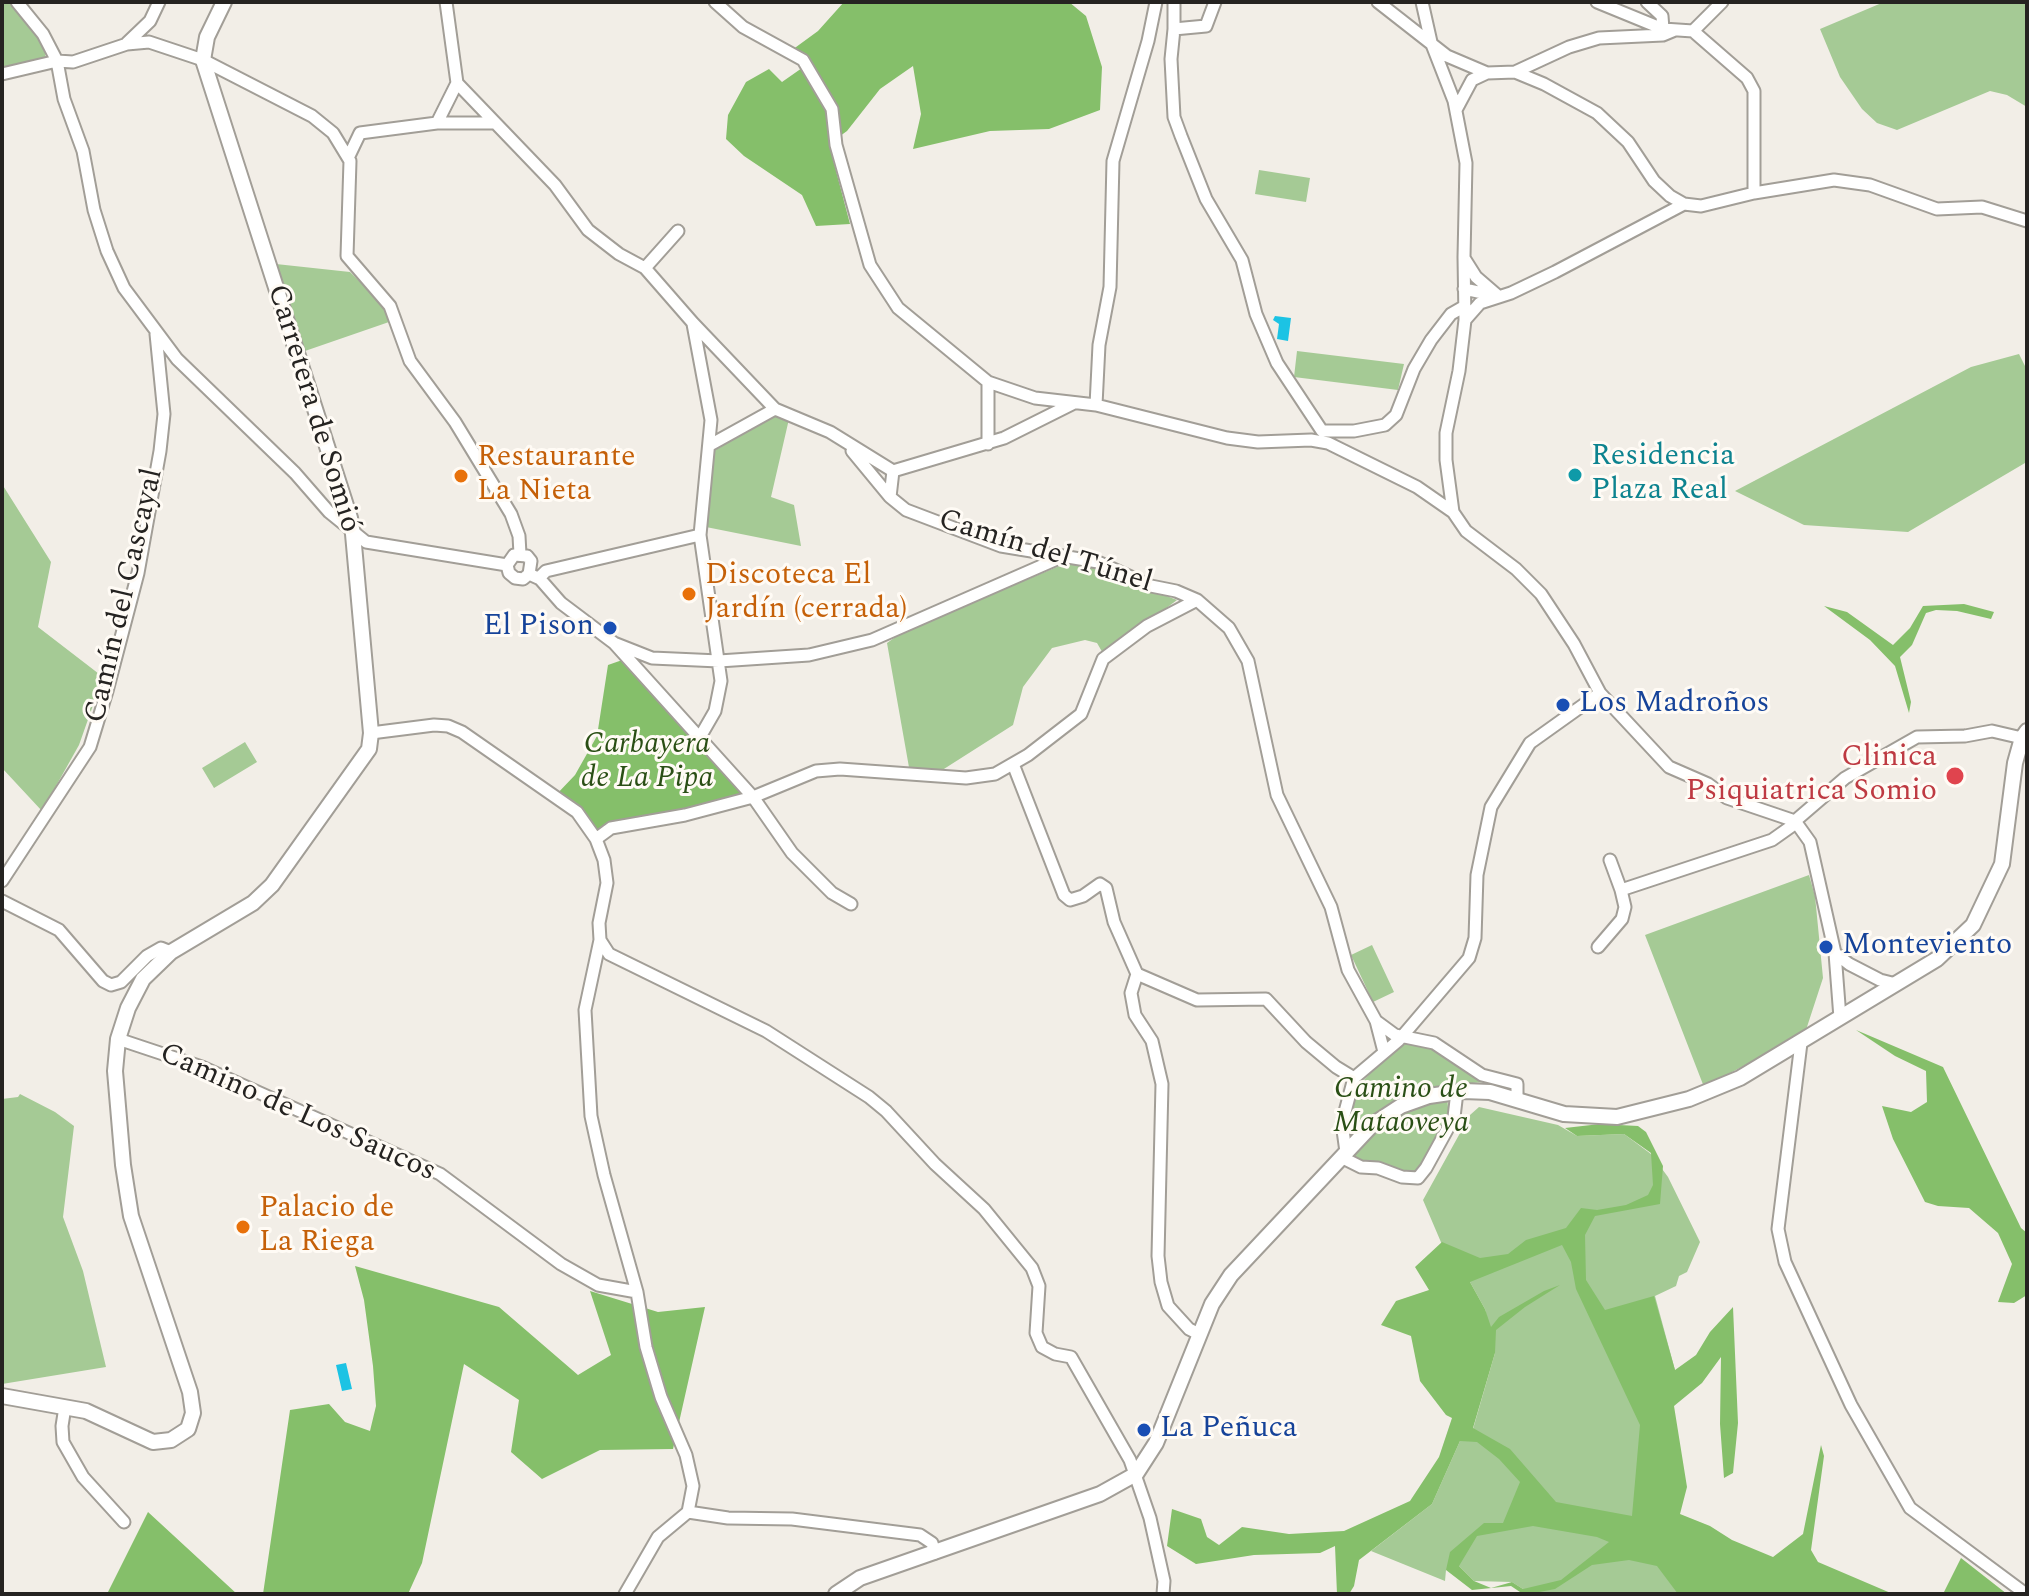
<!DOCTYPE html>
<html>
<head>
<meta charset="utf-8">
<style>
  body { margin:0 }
  #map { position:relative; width:2029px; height:1596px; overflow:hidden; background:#f2eee7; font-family:Spectral,serif }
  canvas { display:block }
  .frame { position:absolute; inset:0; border:4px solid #252321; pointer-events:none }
</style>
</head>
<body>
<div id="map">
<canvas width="2029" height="1596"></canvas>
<div class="frame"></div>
</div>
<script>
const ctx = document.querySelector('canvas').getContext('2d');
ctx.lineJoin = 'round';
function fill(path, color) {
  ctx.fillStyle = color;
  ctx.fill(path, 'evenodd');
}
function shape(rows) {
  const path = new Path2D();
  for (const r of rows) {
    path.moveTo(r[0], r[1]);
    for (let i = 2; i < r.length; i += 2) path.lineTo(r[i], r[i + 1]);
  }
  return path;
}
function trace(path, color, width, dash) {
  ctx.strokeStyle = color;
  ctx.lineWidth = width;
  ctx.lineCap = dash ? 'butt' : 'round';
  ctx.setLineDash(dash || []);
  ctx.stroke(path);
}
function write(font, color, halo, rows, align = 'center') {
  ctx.font = font + ' Spectral,serif';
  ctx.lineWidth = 6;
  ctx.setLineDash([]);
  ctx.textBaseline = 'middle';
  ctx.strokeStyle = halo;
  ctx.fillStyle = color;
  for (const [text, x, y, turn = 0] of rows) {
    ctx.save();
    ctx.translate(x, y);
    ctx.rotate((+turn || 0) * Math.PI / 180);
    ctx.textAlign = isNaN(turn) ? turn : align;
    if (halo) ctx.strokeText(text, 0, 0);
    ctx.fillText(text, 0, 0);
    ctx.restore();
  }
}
fill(shape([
  [2,2,11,2,43,43,46,48,45,59,2,69],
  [1884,2,2027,2,2027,107,2007,95,1990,91,1897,130,1877,123,1862,109,1840,77,1820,29],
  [1259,170,1310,178,1306,202,1255,194],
  [276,264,350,272,384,305,389,322,305,351],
  [1297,351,1404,364,1398,390,1294,377],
  [2019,354,2027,370,2025,463,1908,532,1804,525,1735,491,1971,367],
  [774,416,789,419,771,497,794,505,801,546,706,527,712,452],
  [2,484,51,562,38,627,103,677,79,745,42,811,2,768],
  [1069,562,1091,567,1177,600,1104,655,1097,643,1085,640,1052,648,1023,687,1013,725,936,774,910,773,887,643,904,631],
  [245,742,257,762,214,788,202,768],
  [1809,875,1815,896,1823,978,1805,1033,1704,1087,1645,935],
  [1372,945,1394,992,1373,1002,1351,955],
  [1410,1041,1422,1043,1447,1056,1472,1076,1486,1082,1446,1085,1449,1118,1416,1172,1396,1172,1354,1157,1348,1134,1355,1098,1362,1082,1386,1056],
  [20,1094,55,1112,74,1126,63,1217,83,1271,106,1367,2,1384,2,1099,18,1097],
  [1479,1107,1558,1125,1577,1136,1624,1134,1651,1154,1668,1177,1700,1242,1687,1272,1679,1276,1676,1286,1655,1296,1675,1370,1643,1530,1696,1594,1524,1594,1523,1589,1512,1582,1474,1581,1459,1566,1446,1570,1445,1581,1371,1551,1432,1504,1460,1441,1473,1429,1495,1353,1485,1309,1470,1282,1446,1254,1423,1200,1470,1115]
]), '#a5ca95');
fill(shape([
  [844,2,1069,2,1086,16,1102,67,1100,110,1049,129,990,131,913,149,921,114,913,66,880,89,847,131,829,144,850,224,816,226,802,195,744,156,726,139,728,115,746,82,769,69,782,82,802,68,792,50,818,31],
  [1964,604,1994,612,1991,619,1957,611,1936,610,1926,613,1912,645,1900,657,1911,702,1909,713,1895,666,1870,640,1824,606,1847,612,1893,645,1910,628,1923,606],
  [628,658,753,797,611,828,596,839,555,796,575,775,597,736,608,665],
  [1856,1030,1943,1067,2021,1228,2027,1233,2027,1295,2014,1303,1998,1302,2012,1264,1998,1233,1969,1208,1938,1206,1925,1202,1893,1139,1882,1106,1911,1112,1927,1102,1926,1071,1895,1056],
  [1600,1124,1638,1126,1646,1132,1663,1166,1660,1204,1595,1216,1585,1235,1586,1280,1605,1310,1654,1296,1675,1370,1696,1355,1710,1332,1733,1307,1738,1423,1733,1473,1724,1478,1720,1424,1721,1357,1702,1383,1674,1406,1687,1487,1680,1514,1710,1526,1732,1540,1773,1557,1803,1534,1821,1445,1824,1456,1811,1550,1818,1562,1893,1594,1678,1594,1657,1566,1629,1560,1592,1565,1555,1589,1529,1594,1523,1594,1511,1586,1472,1590,1446,1570,1450,1552,1484,1523,1503,1523,1520,1482,1499,1459,1477,1442,1460,1441,1432,1504,1359,1560,1354,1586,1349,1594,1337,1594,1335,1546,1320,1553,1254,1555,1196,1564,1167,1546,1172,1509,1201,1519,1207,1537,1219,1545,1242,1527,1289,1534,1344,1531,1410,1501,1439,1457,1452,1418,1446,1415,1420,1381,1411,1336,1381,1325,1396,1301,1429,1290,1415,1267,1442,1242,1480,1258,1508,1254,1526,1240,1566,1228,1581,1208,1597,1210,1626,1205,1648,1195,1653,1185,1651,1153,1624,1134,1577,1136,1565,1128],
  [1562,1245,1571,1262,1576,1289,1640,1425,1632,1516,1556,1502,1510,1449,1473,1428,1495,1353,1496,1330,1525,1307,1560,1285,1544,1291,1499,1317,1491,1327,1485,1309,1470,1282],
  [1533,1526,1597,1537,1609,1542,1561,1580,1523,1589,1512,1582,1491,1588,1474,1581,1459,1566,1477,1536],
  [355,1266,499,1307,578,1375,611,1355,590,1291,658,1312,705,1307,673,1449,600,1450,542,1479,511,1452,519,1400,464,1364,422,1563,408,1594,263,1594,290,1410,329,1404,345,1422,370,1431,376,1406,373,1366,364,1300],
  [148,1512,237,1594,107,1594],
  [1961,1558,2007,1594,1943,1594]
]), '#85bf6a');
fill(shape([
  [1275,316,1291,318,1288,341,1277,339,1279,324,1273,320],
  [346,1363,352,1389,342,1391,336,1365]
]), '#1cc3e4');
const minor = shape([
  [17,2,43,34,57,61,64,99,83,151,94,210,107,251,124,288,177,359,295,473,329,512,366,542,507,565],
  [446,2,457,83,555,185,588,230,619,254,645,268,693,323,775,409,830,432,893,471,1004,438,1074,403],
  [715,2,743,27,803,60,832,109,836,145,870,265,898,308,988,382,1035,398,1096,405,1227,438,1258,442,1311,440,1328,443,1417,487,1453,512,1466,531,1516,569,1541,594,1574,644,1600,693,1669,767,1708,784,1727,798,1795,821,1810,842,1835,953,1840,1018],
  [1174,2,1174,29,1206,26,1215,2],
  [1378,2,1447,56,1487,73,1515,72,1544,84,1597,113,1628,142,1654,181,1670,196,1684,204],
  [1422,2,1431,42,1454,101,1466,163,1464,257,1465,320,1459,371,1446,433,1446,460,1453,512],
  [1597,2,1663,29,1693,31,1722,2],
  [1647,2,1662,16,1663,29],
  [1174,29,1171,59,1174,117,1181,136,1206,199,1242,260,1256,314,1277,363,1322,431,1354,431,1385,425,1396,415,1414,369,1431,340,1451,314,1465,306],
  [1693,31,1747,78,1754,91,1754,193],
  [127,43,150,21,159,2],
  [1515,72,1569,47,1599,38,1663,35,1675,30],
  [2,74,57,61,73,62,127,44,149,42,203,60,312,116,333,133,350,161,347,256,390,306,410,361,455,422,511,514,519,536,520,554],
  [1456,110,1472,80,1487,73],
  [437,123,495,123],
  [349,156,360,133,437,123,457,83],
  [1464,258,1476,277,1498,296],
  [645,268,678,231],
  [1464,289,1497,296],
  [1465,320,1480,303,1511,293,1555,272,1684,204,1701,206,1754,193,1834,180,1870,185,1937,209,1982,207,2027,221],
  [693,324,711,420,700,535,721,681,715,711,700,737],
  [1096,405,1099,345,1110,287,1113,161,1148,41,1156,2],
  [988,444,988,382],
  [710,445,775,409],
  [852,451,890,497],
  [893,471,890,497,906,510,1001,546,1098,562,1151,586,1176,591,1197,600,1229,628,1248,661,1277,795,1331,907,1348,970,1376,1021,1384,1052],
  [507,565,514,555,527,556,531,561,529,574],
  [507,565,509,573,515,578,523,579,529,574],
  [529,574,540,579,561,603,614,643,753,797,792,853,832,893,851,904],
  [539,578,546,571,700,535],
  [614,643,652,658,719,661,809,655,872,640,1064,556],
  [371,733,434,725,448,726,462,732,577,812,596,839,604,860,607,883,599,923,600,940,585,1010,591,1116,604,1175,637,1292,646,1347,661,1397,686,1455,693,1486,688,1512,658,1537,625,1594],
  [1013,764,1064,895,1070,900,1083,896,1100,884,1106,888,1114,922,1137,974,1131,993,1135,1015,1152,1041,1162,1084,1158,1256,1161,1282,1168,1306,1189,1329,1199,1334],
  [1795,821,1845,778,1917,737,1965,736,1992,731,2022,738],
  [596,839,611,828,685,815,753,797,816,771,840,769,966,778,995,774,1028,755,1081,714,1103,659,1147,626,1197,600],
  [1610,860,1621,890,1772,840,1796,823],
  [2,881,90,747,107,691,138,573,160,451,164,414,156,334],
  [2,901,59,930,103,981,111,985,121,982,147,956,161,948,171,952],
  [600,940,609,954,766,1031,869,1097,886,1111,935,1164,984,1209,1032,1268,1039,1286,1036,1333,1042,1347,1055,1354,1071,1357,1130,1460,1150,1518,1164,1581,1163,1594],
  [1598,947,1622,919,1625,907,1621,890],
  [1835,953,1849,964,1880,980,1896,984],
  [1137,974,1197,1000,1266,999,1306,1042,1336,1067,1354,1078],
  [1376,1021,1395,1035,1434,1043,1482,1075,1517,1084,1517,1098],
  [118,1039,202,1067,440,1174,561,1264,598,1285,637,1292],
  [1801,1043,1778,1229,1785,1262,1851,1405,1910,1508,2026,1594],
  [1346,1152,1342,1123,1354,1078,1399,1040,1469,958,1475,938,1477,875,1491,807,1530,743,1600,693],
  [1341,1157,1361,1167,1378,1168,1402,1177,1418,1178,1426,1168,1454,1117,1457,1092],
  [65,1407,62,1426,63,1442,83,1477,124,1522],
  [688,1512,728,1518,792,1519,920,1535,932,1543,935,1553]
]);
const tertiary = shape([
  [2,1396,86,1411,153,1442,171,1440,188,1429,193,1413,190,1392,131,1216,123,1165,115,1071,118,1039,128,1008,143,979,171,952,253,903,272,885,369,749,371,733,353,534,350,518,203,60,207,37,224,2],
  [836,1594,860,1578,1100,1494,1136,1474,1156,1443,1212,1304,1231,1275,1372,1125,1401,1106,1429,1096,1463,1091,1490,1092,1564,1114,1617,1117,1689,1099,1740,1078,1937,959,1973,925,2002,864,2015,763,2022,738,2027,731]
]);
trace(minor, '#a29e97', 15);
trace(tertiary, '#a29e97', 18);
trace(minor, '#fff', 11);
trace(tertiary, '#fff', 14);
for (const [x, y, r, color] of [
  [1575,475,8,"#0f9aa8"],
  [461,476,8,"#e8710a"],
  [689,594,8,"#e8710a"],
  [610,628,8,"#1a4fb4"],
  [1563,705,8,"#1a4fb4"],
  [1955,776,10,"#e0444e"],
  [1826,947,8,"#1a4fb4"],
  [243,1227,8,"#e8710a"],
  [1144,1430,8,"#1a4fb4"]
]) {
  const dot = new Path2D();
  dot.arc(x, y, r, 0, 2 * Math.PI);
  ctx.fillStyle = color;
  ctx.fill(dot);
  trace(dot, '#fffbf5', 3);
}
write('30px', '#252321', '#fffbf5', [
  ["Carretera de Somió",312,409,73],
  ["Camín del Túnel",1045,553,17],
  ["Camín del Cascayal",126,596,-77],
  ["Camino de Los Saucos",297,1114,24]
]);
write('30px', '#0d838f', '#fffbf5', [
  ["Residencia",1591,458],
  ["Plaza Real",1591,492]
], 'left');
write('30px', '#c56008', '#fffbf5', [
  ["Restaurante",477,459],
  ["La Nieta",477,493],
  ["Discoteca El",705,577],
  ["Jardín (cerrada)",705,611],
  ["Palacio de",259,1210],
  ["La Riega",259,1244]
], 'left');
write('30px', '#164399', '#fffbf5', [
  ["El Pison",594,628,"right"],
  ["Los Madroños",1579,705],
  ["Monteviento",1842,947],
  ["La Peñuca",1160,1430]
], 'left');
write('italic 30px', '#2a4f15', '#fffbf5', [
  ["Carbayera",647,746],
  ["de La Pipa",647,780],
  ["Camino de",1401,1091],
  ["Mataoveya",1401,1125]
]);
write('30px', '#be3a42', '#fffbf5', [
  ["Clinica",1937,759],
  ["Psiquiatrica Somio",1937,793]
], 'right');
</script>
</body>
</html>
